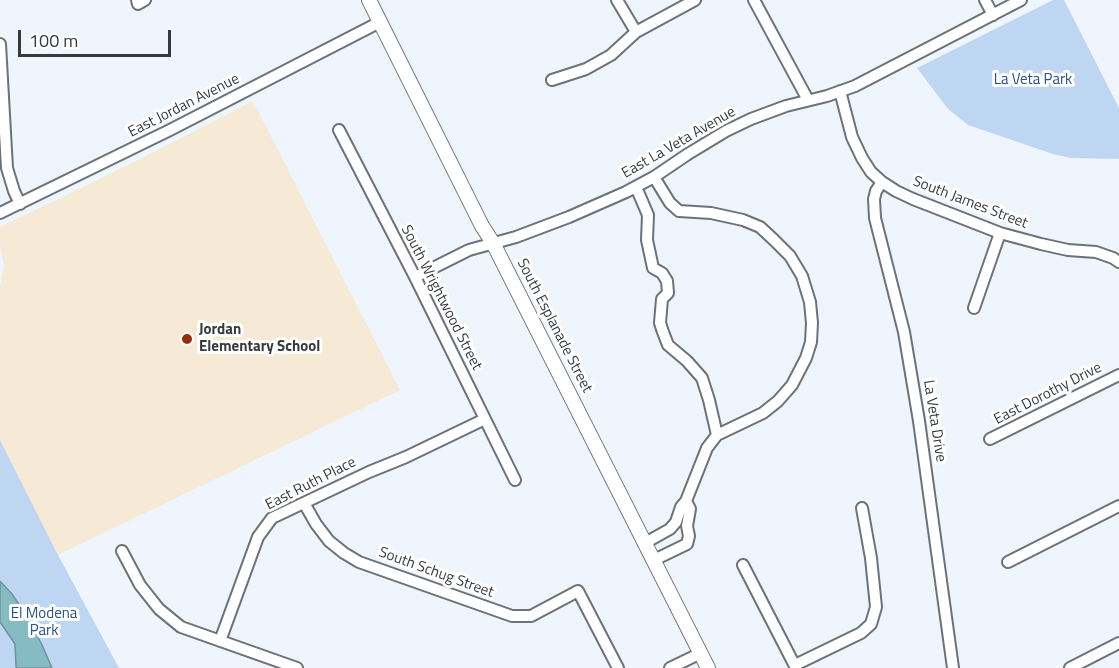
<!DOCTYPE html>
<html>
<head>
<meta charset="utf-8">
<style>
  body { margin:0 }
  #map { position:relative; width:1119px; height:668px; overflow:hidden; background:#eff5fd; font-family:"Titillium Web",sans-serif }
  canvas { display:block }
  .scale { position:absolute; left:18px; top:30px; width:153px; height:27px; box-sizing:border-box; border:3px solid #373a3c; border-top:0; padding-left:8px; font-size:18px; line-height:21px; white-space:nowrap; color:#373a3c; -webkit-text-stroke:4px #fff; paint-order:stroke }
</style>
</head>
<body>
<div id="map">
<canvas width="1119" height="668"></canvas>
<div class="scale">100 m</div>
</div>
<script>
const ctx = document.querySelector('canvas').getContext('2d');
ctx.lineJoin = 'round';
function fill(path, color) {
  ctx.fillStyle = color;
  ctx.fill(path, 'evenodd');
}
function shape(rows) {
  const path = new Path2D();
  for (const r of rows) {
    path.moveTo(r[0], r[1]);
    for (let i = 2; i < r.length; i += 2) path.lineTo(r[i], r[i + 1]);
  }
  return path;
}
function trace(path, color, width, dash) {
  ctx.strokeStyle = color;
  ctx.lineWidth = width;
  ctx.lineCap = dash ? 'butt' : 'round';
  ctx.setLineDash(dash || []);
  ctx.stroke(path);
}
function write(font, color, halo, rows, align = 'center') {
  ctx.font = font + ' "Titillium Web",sans-serif';
  ctx.lineWidth = 6;
  ctx.setLineDash([]);
  ctx.textBaseline = 'middle';
  ctx.strokeStyle = halo;
  ctx.fillStyle = color;
  for (const [text, x, y, turn = 0] of rows) {
    ctx.save();
    ctx.translate(x, y);
    ctx.rotate((+turn || 0) * Math.PI / 180);
    ctx.textAlign = isNaN(turn) ? turn : align;
    if (halo) ctx.strokeText(text, 0, 0);
    ctx.fillText(text, 0, 0);
    ctx.restore();
  }
}
fill(shape([
  [253,101,400,390,58,555,0,440,0,287,4,266,0,245,0,227,124,167]
]), '#f6e9d5');
fill(shape([
  [1053,0,1064,0,1119,108,1119,159,1071,158,1053,154,968,125,948,109,917,68],
  [0,440,58,555,119,668,0,668]
]), '#bfd6f2');
const water = shape([
  [0,581,12,594,28,618,42,645,52,668,17,668,16,667,15,644,0,622,0,581]
]);
fill(water, '#87bbc3');
trace(water, '#6f949a', 1.5);
const minor = shape([
  [137,0,138,4,145,0],
  [617,0,636,32],
  [754,0,808,100],
  [985,0,993,15],
  [0,44,7,168,14,191,20,204],
  [552,80,586,69,611,55,636,32,695,0],
  [840,91,852,137,862,158,871,172,882,182,896,191,913,199,1000,233,1041,244,1068,250,1096,252,1113,258,1119,262],
  [339,130,415,277,515,480],
  [882,182,876,191,874,199,875,218,904,332,919,421,953,668],
  [636,187,648,215,647,240,653,268,662,273,667,281,668,293,662,299,660,323,663,332,668,345,687,361,702,378,709,400,717,435],
  [0,213,170,130,380,22],
  [415,277,469,250,516,237,569,217,626,192,654,177,688,154,726,131,751,119,786,106,827,96,855,86,1021,0],
  [974,308,1000,233],
  [990,439,1119,375],
  [304,503,316,524,329,541,344,553,359,562,512,616,531,616,578,591,618,668],
  [645,543,670,529,676,522,681,507,686,501,707,448,717,435,763,413,778,401,792,385,806,358,811,342,812,323,810,302,802,276,790,256,774,240,760,227,743,220,711,213,679,211,670,203,654,177],
  [122,551,140,585,159,609,181,627,297,668],
  [654,560,687,544,689,536,687,526,690,509,686,501],
  [1008,562,1119,506],
  [743,565,796,668],
  [220,641,258,537,272,518,369,472,406,457,485,419],
  [795,665,861,633,871,624,876,607,871,558,862,508],
  [670,668,701,653],
  [1070,668,1119,643]
]);
const major = shape([
  [369,0,482,226,493,243,708,668]
]);
trace(minor, '#6d7279', 14);
trace(major, '#6d7279', 16);
trace(minor, '#fff', 10);
trace(major, '#fff', 14);
for (const [x, y, r, color] of [
  [187,339,6,"#952e0c"]
]) {
  const dot = new Path2D();
  dot.arc(x, y, r, 0, 2 * Math.PI);
  ctx.fillStyle = color;
  ctx.fill(dot);
  trace(dot, '#fff', 2);
}
write('15px', '#2d527e', '#fff', [
  ["La Veta Park",1033,80],
  ["El Modena",44,614],
  ["Park",44,631]
]);
write('15px', '#373a3c', '#fff', [
  ["East Jordan Avenue",184,106,-27],
  ["East La Veta Avenue",679,143,-30],
  ["South James Street",970,203,21],
  ["South Wrightwood Street",441,298,63],
  ["South Esplanade Street",554,326,63],
  ["East Dorothy Drive",1048,394,-27],
  ["La Veta Drive",934,421,81],
  ["East Ruth Place",311,484,-27],
  ["South Schug Street",436,573,20]
]);
write('bold 15px', '#373a3c', '#fff', [
  ["Jordan",199,330],
  ["Elementary School",199,347]
], 'left');
</script>
</body>
</html>
